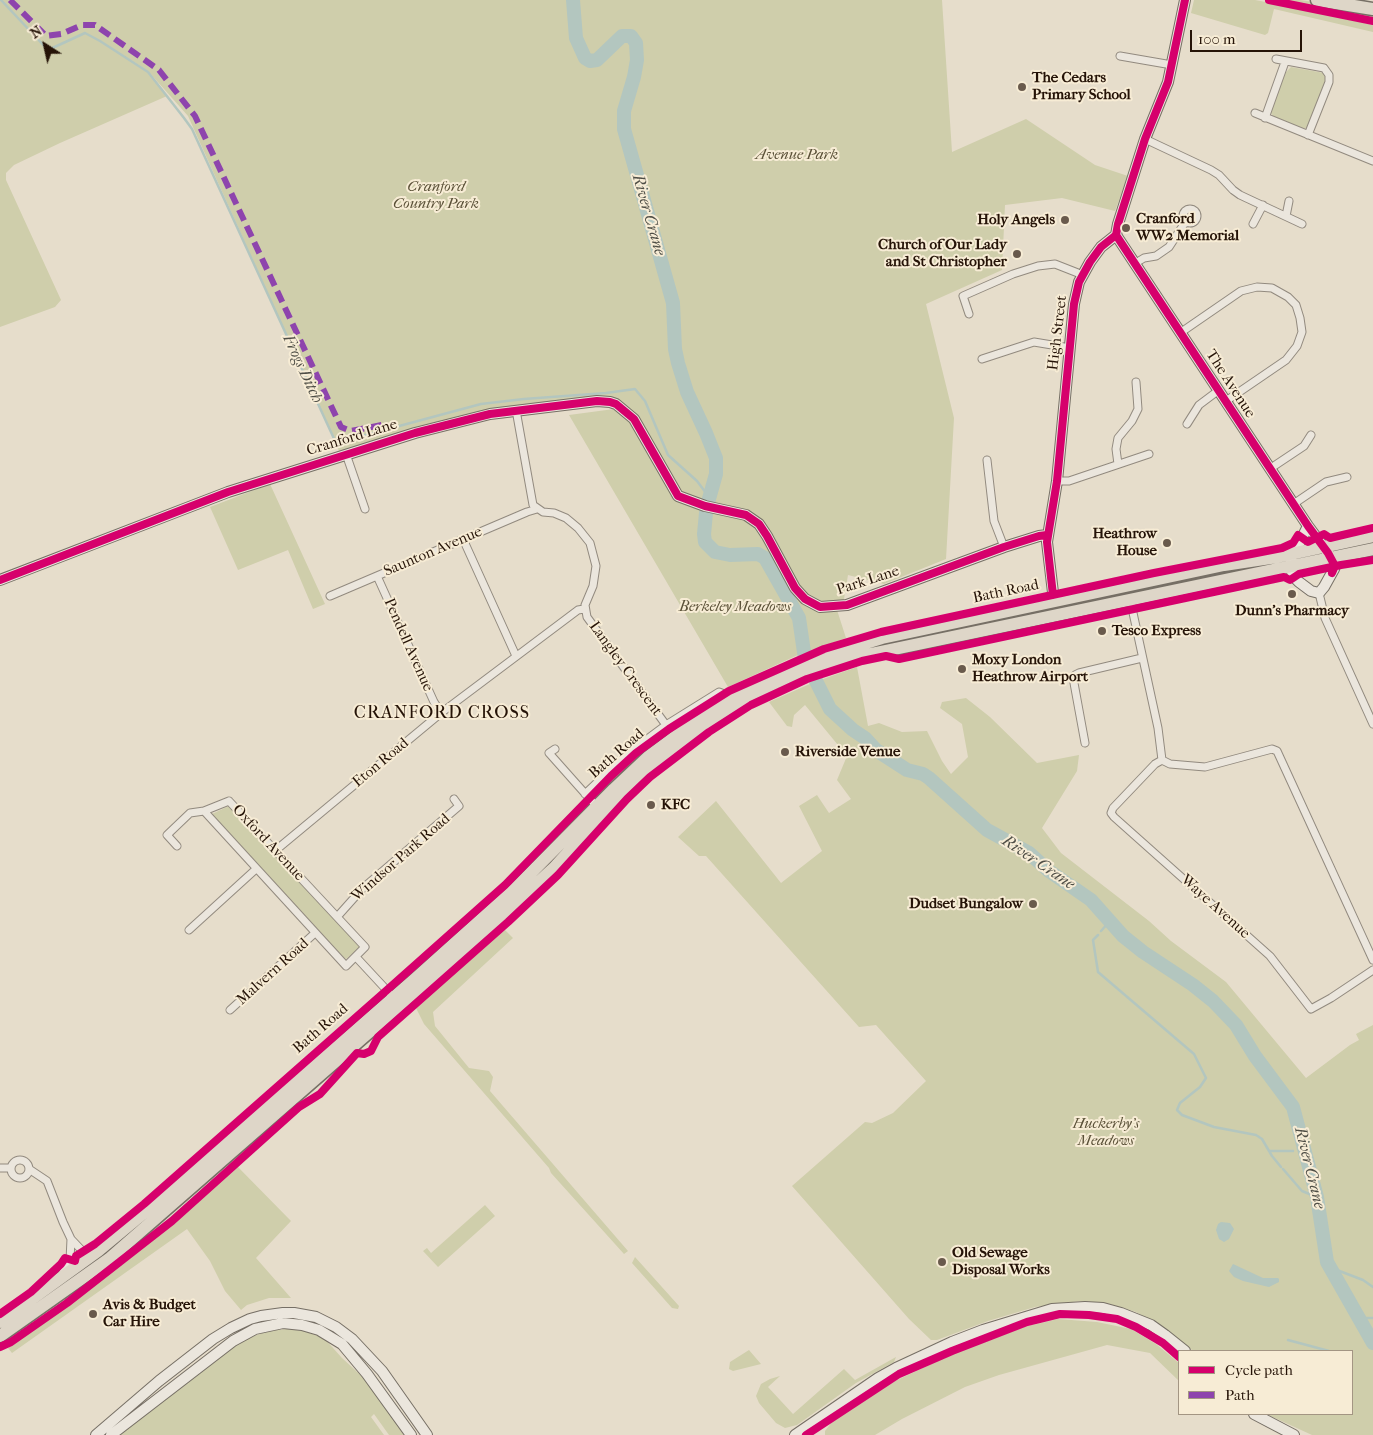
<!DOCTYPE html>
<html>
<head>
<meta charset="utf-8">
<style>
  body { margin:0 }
  #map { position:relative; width:1373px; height:1435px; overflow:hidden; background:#e6ddcb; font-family:"IM FELL French Canon",serif }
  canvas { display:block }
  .legend { position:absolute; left:1178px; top:1350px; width:175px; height:65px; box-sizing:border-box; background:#f7ecd5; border:1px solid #a39583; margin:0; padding:6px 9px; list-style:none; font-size:15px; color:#251307 }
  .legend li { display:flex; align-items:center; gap:10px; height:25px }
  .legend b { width:25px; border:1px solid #a39583 }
  .north { position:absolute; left:20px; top:20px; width:50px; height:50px; -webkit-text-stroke:4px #f7ecd5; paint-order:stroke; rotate:325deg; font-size:14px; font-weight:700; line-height:20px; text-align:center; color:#251307 }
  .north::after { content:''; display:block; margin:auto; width:18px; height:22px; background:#251307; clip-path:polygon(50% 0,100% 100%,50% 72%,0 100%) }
  .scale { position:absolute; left:1190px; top:30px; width:112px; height:22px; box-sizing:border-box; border:2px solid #251307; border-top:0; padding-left:6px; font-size:15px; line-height:18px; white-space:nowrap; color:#251307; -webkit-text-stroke:4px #f7ecd5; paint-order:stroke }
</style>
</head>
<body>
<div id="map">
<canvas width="1373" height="1435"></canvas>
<ul class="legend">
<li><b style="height:6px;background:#d6006c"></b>Cycle path</li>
<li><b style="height:6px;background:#8e44ad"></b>Path</li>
</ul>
<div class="north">N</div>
<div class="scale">100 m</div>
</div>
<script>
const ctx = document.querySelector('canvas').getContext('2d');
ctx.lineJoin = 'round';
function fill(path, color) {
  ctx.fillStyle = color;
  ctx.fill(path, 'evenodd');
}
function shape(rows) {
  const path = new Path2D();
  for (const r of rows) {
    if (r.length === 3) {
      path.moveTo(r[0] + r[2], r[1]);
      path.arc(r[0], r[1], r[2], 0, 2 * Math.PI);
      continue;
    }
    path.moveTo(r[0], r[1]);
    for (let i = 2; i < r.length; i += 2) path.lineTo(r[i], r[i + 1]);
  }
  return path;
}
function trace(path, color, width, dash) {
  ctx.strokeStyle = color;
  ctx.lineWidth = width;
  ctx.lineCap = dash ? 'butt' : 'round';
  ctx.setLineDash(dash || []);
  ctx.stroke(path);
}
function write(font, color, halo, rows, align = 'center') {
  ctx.font = font + ' "IM FELL French Canon",serif';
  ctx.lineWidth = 4;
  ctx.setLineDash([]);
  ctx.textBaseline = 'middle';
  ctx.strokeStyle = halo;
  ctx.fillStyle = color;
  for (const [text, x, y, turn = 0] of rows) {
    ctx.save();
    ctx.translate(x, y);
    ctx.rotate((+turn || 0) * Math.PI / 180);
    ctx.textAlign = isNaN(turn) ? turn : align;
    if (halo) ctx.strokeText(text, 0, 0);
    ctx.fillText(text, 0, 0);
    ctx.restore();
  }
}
fill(shape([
  [0,0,942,0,952,152,1026,119,1095,165,1128,176,1115,211,1062,198,1005,205,1002,270,926,304,954,418,946,559,884,584,848,575,844,599,837,610,846,638,800,654,728,687,569,415,614,409,631,422,675,497,679,486,637,418,616,401,586,398,381,440,339,451,188,116,148,71,125,56,148,72,167,96,60,143,14,165,6,173,6,180,61,300,55,307,0,327],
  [1194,0,1255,0,1276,4,1373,25,1373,32,1274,9,1268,33,1265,35,1191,13],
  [1281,0,1300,0,1373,11,1373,18,1296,5],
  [1291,67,1324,73,1325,76,1326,80,1309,123,1306,128,1302,129,1274,117,1271,113,1271,109,1285,73],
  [270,484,325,604,313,609,288,550,238,570,210,507],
  [857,667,868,726,879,723,902,732,927,731,942,761,951,774,968,757,962,724,940,708,942,702,966,698,990,717,1037,763,1079,755,1077,771,1042,828,1061,853,1149,921,1171,941,1226,982,1306,1078,1350,1045,1359,1040,1356,1034,1373,1025,1373,1435,1312,1435,1266,1414,1352,1414,1352,1351,1193,1351,1166,1329,1136,1312,1107,1303,1080,1301,1035,1307,988,1321,937,1340,931,1340,909,1319,792,1186,865,1122,872,1123,893,1113,926,1081,876,1025,859,1027,706,856,699,856,678,837,716,801,781,883,822,851,799,806,817,795,829,813,851,799,837,780,847,756,805,705,794,715,792,727,787,726,769,702,812,683],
  [229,806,360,945,359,948,346,959,344,958,212,814],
  [503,928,513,938,433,1012,435,1026,469,1068,489,1071,493,1077,490,1091,628,1251,624,1254,551,1173,549,1168,424,1024,415,1006],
  [236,1165,291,1221,256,1258,291,1298,269,1298,247,1305,241,1310,225,1291,210,1261,187,1229,12,1353,8,1348,89,1290,179,1219,178,1216],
  [485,1205,495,1216,438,1267,423,1251,427,1248,431,1253],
  [635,1257,679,1306,678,1309,672,1308,632,1263],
  [1058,1319,1097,1322,1131,1329,1156,1344,1179,1363,1179,1381,1150,1353,1107,1345,999,1375,965,1387,902,1419,875,1435,825,1435,825,1431,835,1418,895,1381,953,1354,1024,1327],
  [287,1329,305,1331,325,1339,342,1358,366,1380,404,1435,389,1435,374,1414,371,1417,384,1435,118,1435,158,1406,214,1361,237,1345,247,1339,267,1331],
  [749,1350,761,1364,733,1371,729,1369,730,1362],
  [896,1357,894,1362,856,1383,797,1425,785,1428,776,1423,759,1403,756,1396,761,1384,770,1379,780,1376,768,1387,793,1414,844,1369,855,1380]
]), '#cfceab');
fill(shape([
  [1221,1222,1230,1223,1234,1229,1229,1239,1224,1242,1219,1239,1216,1230,1218,1224],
  [1233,1264,1263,1278,1278,1278,1279,1279,1279,1282,1269,1287,1243,1281,1234,1277,1229,1271]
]), '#b3c6bf');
trace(shape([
  [1,0,48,50,85,33,100,41,148,72,184,118,192,129,336,443,481,404,524,399,606,393,635,389,645,401,668,455,697,481,709,497],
  [1101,931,1109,922],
  [1098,935,1093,940,1098,972,1194,1054,1206,1078,1200,1087,1180,1103,1177,1110,1182,1115,1214,1127,1256,1135,1262,1139,1272,1156,1281,1167],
  [1298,1149,1303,1148],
  [1269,1151,1293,1151],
  [1283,1169,1302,1191,1317,1197],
  [1329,1267,1363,1280,1373,1287],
  [1361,1324,1365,1318,1373,1318],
  [1288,1340,1329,1351]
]), '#b3c6bf', 2.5);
trace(shape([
  [573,0,576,38,585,58,590,61,597,60,622,36,631,36,636,43,637,60,634,77,624,111,624,129,673,303,675,349,678,363,687,392,706,433,716,458,716,474,707,506],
  [706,513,704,534,705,542,715,552,730,555,758,554,765,558,799,618,805,659,830,709,853,730,865,738,876,750,907,770,923,774,929,778,987,830,1029,853,1049,871,1091,900,1123,936,1143,952,1193,985,1213,1001,1236,1025,1255,1056,1293,1107,1317,1197,1327,1262,1373,1343]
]), '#b3c6bf', 14);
const street = shape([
  [1120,56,1172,65],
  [1276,59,1324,68,1329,75,1329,82,1308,135],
  [1255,113,1373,161],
  [1265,118,1285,62],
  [1145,139,1211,170,1219,175,1233,190,1240,195,1302,224],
  [1190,216,7],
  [1286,216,1289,201],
  [1253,224,1263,205],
  [1134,264,1144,258,1156,256,1169,247,1186,221],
  [969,314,963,296,1013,274,1038,266,1055,264,1083,275],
  [1180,333,1241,291,1257,287,1272,288,1288,297,1296,305,1300,318,1302,332,1297,346,1286,360,1226,401],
  [982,359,1034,342,1070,348],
  [516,410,533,505,543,512,554,513,566,518,578,528,590,543,596,566,593,586,585,605,587,617,666,725],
  [1187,424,1199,405,1219,390],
  [346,454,365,509],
  [987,460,994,521,1004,547],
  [1118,464,1116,449,1118,438,1132,421,1138,409,1136,382],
  [1271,468,1304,446,1311,435],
  [1057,481,1069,481,1149,454],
  [1295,503,1326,482,1347,477],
  [463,539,516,656],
  [377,576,434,702,441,713],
  [1319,593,1325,618,1373,724],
  [330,596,527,512,537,509],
  [1130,599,1158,728,1162,760,1155,764,1113,808,1111,813,1114,817,1270,956,1311,1009,1331,998,1373,970],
  [1085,743,1074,683,1075,675,1079,673,1142,658],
  [555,749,549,753,597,807],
  [1162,760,1170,764,1205,767,1272,749,1277,751,1373,960],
  [585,794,627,754,666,725,719,692,724,694,730,700],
  [229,801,365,947,346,966,204,811,229,801],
  [177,846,167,835,190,813,204,811],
  [276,850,441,713,578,610,584,609],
  [337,917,362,889,459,806,454,799],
  [189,930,256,869],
  [356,957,395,999],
  [230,1010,315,933],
  [20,1169,9],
  [0,1168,11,1168],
  [29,1169,47,1181,63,1222,71,1239,90,1259],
  [62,1274,70,1260,71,1239]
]);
const secondary = shape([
  [1116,235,1308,526,1328,553,1335,566,1334,569,1324,587,1319,593,1311,591,1299,582,1294,577,1290,567,1292,554,1300,542,1308,526],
  [0,580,228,492,415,433,490,414,597,401,610,402,616,404,634,419,678,496,705,506,746,515,759,524,767,536,795,588,805,599,820,607,847,605,1004,547,1039,536,1047,535],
  [1054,601,1047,542,1057,481,1074,304,1079,282,1090,262,1101,247,1116,235,1118,224,1145,139,1168,82,1185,0],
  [1254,1414,1294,1435],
  [96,1435,159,1381,213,1339,231,1328,250,1319,261,1316,283,1313,294,1313,316,1317,336,1327,352,1339,382,1371,427,1435],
  [111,1435,233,1341,255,1329,283,1323,302,1325,319,1330,342,1344,367,1374,411,1435],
  [795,1435,878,1378,896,1368,952,1342,983,1330,1052,1309,1085,1307,1103,1308,1121,1313,1151,1325,1165,1335,1185,1351]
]);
const highway = shape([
  [1317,0,1373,9],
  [0,1322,98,1251,194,1171,415,979,515,889,614,789,648,757,703,716,751,688,827,655,882,638,1224,565,1277,557,1373,536],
  [0,1336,109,1259,502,916,554,868,604,813,643,775,706,726,750,699,805,674,861,656,1373,549]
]);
trace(street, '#928a7f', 9);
trace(secondary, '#766f65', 12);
trace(highway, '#766f65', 15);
trace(street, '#ebe6dd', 7);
trace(secondary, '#ebe6dd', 10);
trace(highway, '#ded6c8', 12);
trace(shape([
  [10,0,46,36,61,34,82,25,95,25,159,70,195,116,341,427,351,431,387,424]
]), '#8e44ad', 6, [12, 6]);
trace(shape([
  [1269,0,1373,21],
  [1116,235,1308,526,1328,553,1335,566,1332,573],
  [0,580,228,492,415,433,490,414,597,401,610,402,616,404,634,419,678,496,705,506,746,515,759,524,767,536,795,588,805,599,820,607,847,605,1004,547,1039,536,1047,535],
  [1053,595,1047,542,1057,481,1074,304,1079,282,1090,262,1101,247,1116,235,1118,224,1145,139,1168,82,1185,0],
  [0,1314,31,1292,61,1264,65,1258,75,1261,76,1256,95,1244,144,1204,387,990,505,885,611,776,636,753,669,729,729,691,824,649,881,632,1154,573,1282,548,1293,543,1298,535,1308,542,1324,534,1330,538,1334,537,1373,528],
  [0,1347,11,1342,67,1303,172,1221,299,1107,320,1094,357,1053,364,1054,371,1051,378,1037,508,922,558,875,627,799,650,777,709,732,751,705,807,679,862,661,886,656,899,659,1284,577,1290,580,1299,574,1341,565,1373,560],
  [806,1435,899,1374,952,1351,1027,1322,1060,1314,1089,1315,1117,1319,1136,1327,1163,1343,1179,1357]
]), '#d6006c', 8);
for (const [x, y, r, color] of [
  [1022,87,5,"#695a4c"],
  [1065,220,5,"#695a4c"],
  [1126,228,5,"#695a4c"],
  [1017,254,5,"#695a4c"],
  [1167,543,5,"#695a4c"],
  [1292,594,5,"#695a4c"],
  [1102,631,5,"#695a4c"],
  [962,669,5,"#695a4c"],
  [785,752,5,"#695a4c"],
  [651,805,5,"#695a4c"],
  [1033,904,5,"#695a4c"],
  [942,1262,5,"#695a4c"],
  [93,1314,5,"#695a4c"]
]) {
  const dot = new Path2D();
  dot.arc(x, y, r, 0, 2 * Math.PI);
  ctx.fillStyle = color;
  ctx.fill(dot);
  trace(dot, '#f7ecd5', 2);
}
write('bold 15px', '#251307', '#f7ecd5', [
  ["The Cedars",1032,78],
  ["Primary School",1032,95],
  ["Cranford",1136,219],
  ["WW2 Memorial",1136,236],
  ["Holy Angels",1055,220,"right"],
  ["Church of Our Lady",1007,245,"right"],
  ["and St Christopher",1007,262,"right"],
  ["Heathrow",1157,534,"right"],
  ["House",1157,551,"right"],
  ["Dunn's Pharmacy",1292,611,"center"],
  ["Tesco Express",1112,631],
  ["Moxy London",972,660],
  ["Heathrow Airport",972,677],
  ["Riverside Venue",795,752],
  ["KFC",661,805],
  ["Dudset Bungalow",1023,904,"right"],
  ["Old Sewage",952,1253],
  ["Disposal Works",952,1270],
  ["Avis & Budget",103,1305],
  ["Car Hire",103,1322]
], 'left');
write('italic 15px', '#5a5037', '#f7ecd5', [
  ["Avenue Park",797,155],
  ["Cranford",436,187],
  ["Country Park",436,204],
  ["Berkeley Meadows",735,607],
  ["Huckerby's",1106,1124],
  ["Meadows",1106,1141]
]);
write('15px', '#251307', '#f7ecd5', [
  ["High Street",1058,333,-83],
  ["The Avenue",1230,384,57],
  ["Cranford Lane",352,438,-17],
  ["Saunton Avenue",433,552,-23],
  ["Park Lane",868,581,-18],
  ["Bath Road",1006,592,-12],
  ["Pendell Avenue",408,645,66],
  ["Langley Crescent",625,669,54],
  ["Bath Road",617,754,-41],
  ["Eton Road",381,763,-40],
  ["Oxford Avenue",268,843,47],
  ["Windsor Park Road",401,858,-41],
  ["Waye Avenue",1215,907,42],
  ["Malvern Road",273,972,-42],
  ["Bath Road",321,1029,-41]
]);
write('italic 16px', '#4f4e46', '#f7ecd5', [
  ["River Crane",648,215,74],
  ["Frogs Ditch",302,369,65],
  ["River Crane",1038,863,34],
  ["River Crane",1309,1168,76]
]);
ctx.letterSpacing = '1px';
write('18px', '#251307', '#f7ecd5', [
  ["CRANFORD CROSS",442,714]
]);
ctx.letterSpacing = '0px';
</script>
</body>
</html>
